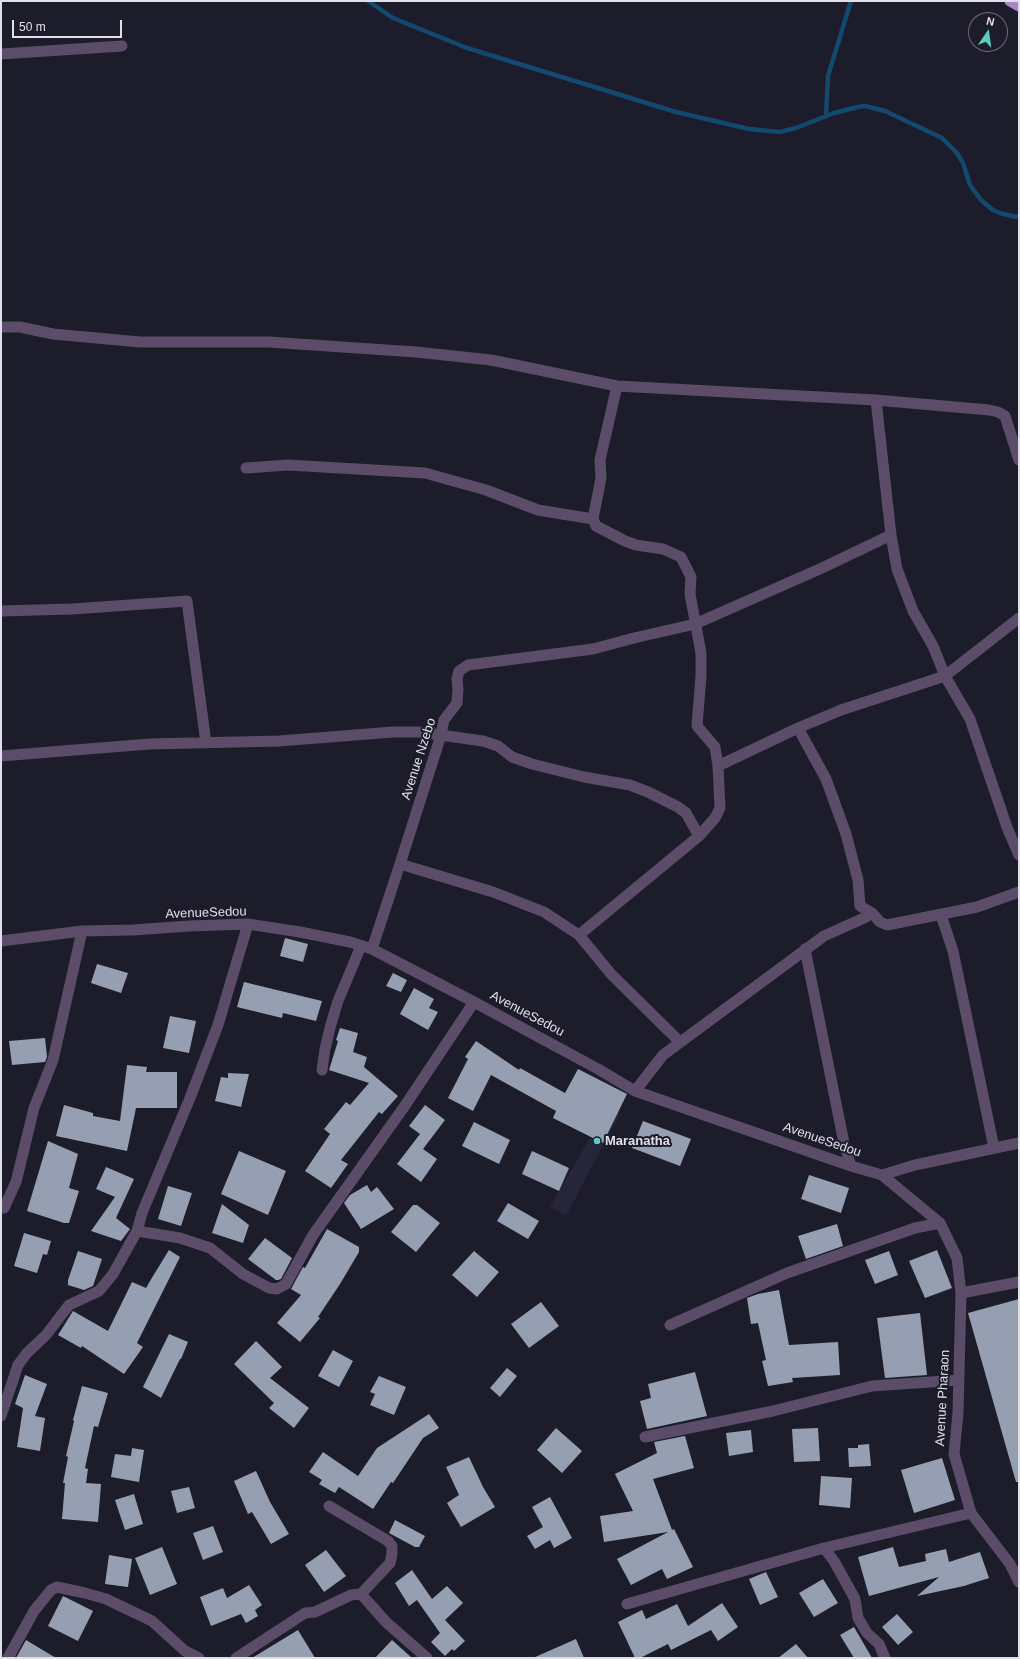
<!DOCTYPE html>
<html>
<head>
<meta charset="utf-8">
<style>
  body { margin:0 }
  #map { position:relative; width:1020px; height:1659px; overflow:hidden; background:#1d1c2b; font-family:Helvetica,sans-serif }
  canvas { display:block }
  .frame { position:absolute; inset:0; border:2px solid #e0e0eb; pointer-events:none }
  .north { position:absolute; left:968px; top:12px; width:40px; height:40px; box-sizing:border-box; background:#1d1c2b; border:1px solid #6b6a78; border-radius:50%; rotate:13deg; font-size:11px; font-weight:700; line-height:16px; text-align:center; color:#e0e0eb }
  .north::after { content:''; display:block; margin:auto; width:14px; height:18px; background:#59cebe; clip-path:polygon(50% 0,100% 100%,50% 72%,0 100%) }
  .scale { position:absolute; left:12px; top:20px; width:110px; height:18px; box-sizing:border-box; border:2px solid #e0e0eb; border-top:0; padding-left:5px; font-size:12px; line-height:14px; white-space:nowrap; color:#e0e0eb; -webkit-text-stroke:3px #1d1c2b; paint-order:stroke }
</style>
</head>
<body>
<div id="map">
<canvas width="1020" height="1659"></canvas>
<div class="frame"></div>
<div class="north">N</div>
<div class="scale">50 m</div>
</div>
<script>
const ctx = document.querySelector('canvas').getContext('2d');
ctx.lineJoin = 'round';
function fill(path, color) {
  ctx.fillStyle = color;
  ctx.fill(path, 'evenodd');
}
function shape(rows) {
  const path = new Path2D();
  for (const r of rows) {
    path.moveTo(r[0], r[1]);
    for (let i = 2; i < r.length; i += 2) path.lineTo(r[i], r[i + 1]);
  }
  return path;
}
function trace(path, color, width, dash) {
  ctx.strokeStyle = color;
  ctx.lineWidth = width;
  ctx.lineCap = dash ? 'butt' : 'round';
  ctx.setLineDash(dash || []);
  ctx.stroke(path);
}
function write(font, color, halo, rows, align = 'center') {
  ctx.font = font + ' Helvetica,sans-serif';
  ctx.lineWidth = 4;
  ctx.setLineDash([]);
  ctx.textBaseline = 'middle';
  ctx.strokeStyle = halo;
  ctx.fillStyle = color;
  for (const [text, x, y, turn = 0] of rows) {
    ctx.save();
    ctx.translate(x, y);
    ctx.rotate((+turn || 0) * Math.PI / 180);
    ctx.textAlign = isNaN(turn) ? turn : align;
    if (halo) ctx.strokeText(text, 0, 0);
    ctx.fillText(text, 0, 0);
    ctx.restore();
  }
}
fill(shape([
  [607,1108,619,1115,566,1216,550,1207]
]), '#26253a');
trace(shape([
  [368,1,393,18,467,48,676,112,749,129,780,132,796,128,834,113,858,107,865,106,885,111,942,138,957,153,963,163,970,185,981,200,993,210,1000,213,1016,217,1019,216],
  [826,116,828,76,851,1]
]), '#14496f', 4.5);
fill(shape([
  [285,938,308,944,303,962,280,956],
  [97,964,128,973,121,993,91,983],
  [393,973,407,980,401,992,386,986],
  [244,982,322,1001,316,1021,283,1013,282,1018,237,1007],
  [414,988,434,999,429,1008,438,1012,428,1030,400,1014],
  [170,1016,196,1021,189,1053,163,1048],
  [340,1028,358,1033,353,1052,367,1057,364,1067,398,1096,382,1114,379,1112,341,1160,348,1164,331,1188,305,1171,330,1134,324,1129,346,1102,350,1105,369,1083,329,1070,338,1041,336,1040],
  [45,1038,47,1057,45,1062,12,1065,9,1041],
  [476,1041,519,1070,520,1068,565,1093,578,1069,627,1094,603,1143,553,1118,556,1111,491,1075,473,1111,448,1098,468,1059,465,1057],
  [127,1065,147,1067,146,1072,177,1072,177,1108,136,1108,127,1151,56,1136,64,1105,93,1113,93,1116,120,1121],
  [228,1073,249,1074,241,1107,215,1101,221,1077,228,1078],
  [425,1105,445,1120,423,1149,437,1159,421,1182,397,1164,420,1134,409,1126],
  [643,1121,691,1139,680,1166,632,1148],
  [474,1122,510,1140,499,1164,462,1146],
  [48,1141,78,1154,69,1188,79,1191,69,1223,64,1223,27,1211],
  [239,1151,286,1171,268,1215,221,1194],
  [532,1151,569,1168,559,1191,522,1174],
  [106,1167,134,1179,116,1218,130,1229,121,1241,91,1231,115,1197,96,1189],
  [809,1175,849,1188,841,1213,801,1199],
  [367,1185,371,1192,377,1187,394,1209,361,1229,344,1203,350,1195],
  [168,1186,192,1193,181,1226,158,1219],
  [508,1203,539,1221,528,1239,497,1221],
  [222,1204,249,1225,243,1243,212,1233],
  [413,1205,417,1205,440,1223,416,1252,391,1232],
  [837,1224,843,1246,806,1259,798,1236],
  [327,1229,359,1247,359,1252,340,1284,318,1317,320,1318,300,1342,277,1323,301,1295,291,1289,303,1267,305,1268],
  [24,1233,51,1241,47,1255,43,1254,37,1273,14,1266],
  [265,1238,292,1258,281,1279,278,1280,276,1280,248,1259],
  [169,1250,180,1257,137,1343,143,1347,124,1374,82,1346,81,1348,58,1335,73,1311,108,1331,132,1282,146,1288,153,1276,154,1277,153,1276],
  [937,1250,952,1288,925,1298,909,1261],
  [78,1251,102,1259,93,1286,84,1290,68,1285,68,1280],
  [474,1251,499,1272,477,1297,452,1275],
  [889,1251,898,1275,875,1284,865,1260],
  [779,1290,789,1345,838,1342,840,1375,792,1378,793,1382,768,1386,762,1361,766,1360,758,1323,751,1324,747,1298,758,1294],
  [1019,1299,1019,1482,1016,1482,968,1313],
  [541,1302,559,1326,529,1348,511,1324],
  [920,1313,927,1375,885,1378,877,1318],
  [169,1334,188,1342,181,1359,180,1359,161,1398,143,1387],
  [256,1341,282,1367,270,1378,309,1408,294,1428,269,1408,274,1403,234,1364],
  [333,1350,353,1361,339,1387,318,1376],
  [507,1368,517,1376,500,1397,490,1388],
  [695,1372,707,1416,647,1429,640,1401,651,1398,648,1384],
  [25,1375,47,1384,35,1416,45,1418,40,1451,17,1447,23,1408,15,1404],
  [379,1376,406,1387,394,1415,370,1405,375,1394,370,1392],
  [82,1386,108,1393,98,1427,94,1426,85,1468,88,1469,86,1483,101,1484,98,1522,62,1519,65,1483,63,1483,68,1457,66,1456,74,1421,73,1420],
  [429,1414,439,1428,423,1438,393,1483,391,1482,373,1509,339,1487,335,1493,319,1484,322,1480,309,1472,323,1452,358,1476,377,1448],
  [556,1428,582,1451,562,1473,537,1450],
  [818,1428,820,1461,794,1462,792,1429],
  [751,1430,753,1452,729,1456,726,1433],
  [685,1436,694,1468,653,1479,672,1530,674,1529,693,1567,667,1579,662,1569,631,1585,617,1559,668,1532,604,1542,600,1516,633,1511,615,1474,657,1453,654,1442],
  [869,1444,871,1466,849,1467,848,1448,858,1448,858,1445],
  [132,1448,144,1450,139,1482,111,1477,115,1454,131,1456],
  [469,1457,483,1487,495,1507,461,1527,447,1503,459,1495,446,1467],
  [942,1458,955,1500,914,1513,901,1470],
  [256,1471,270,1502,289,1534,271,1544,252,1512,248,1514,234,1481],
  [821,1476,852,1478,850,1508,819,1505],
  [189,1487,195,1508,177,1513,171,1491],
  [134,1494,143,1524,125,1530,115,1500],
  [550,1497,572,1538,554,1548,550,1540,535,1549,527,1536,543,1527,532,1507],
  [395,1520,425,1536,419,1547,415,1547,389,1533],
  [213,1526,223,1552,203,1560,193,1533],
  [162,1547,177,1584,150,1595,135,1558],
  [893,1547,899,1567,926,1561,925,1554,946,1549,949,1562,980,1552,989,1578,964,1586,917,1596,939,1577,869,1596,858,1557],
  [326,1550,346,1576,324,1592,305,1565],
  [109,1555,132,1559,128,1587,105,1584],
  [412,1570,432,1599,447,1586,463,1603,445,1620,465,1641,454,1651,452,1649,445,1656,431,1642,440,1633,417,1600,409,1606,395,1583],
  [766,1572,778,1597,760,1605,749,1579],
  [823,1579,838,1603,814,1617,799,1593],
  [249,1585,262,1605,255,1610,258,1616,246,1623,241,1614,211,1626,200,1597,223,1588,227,1598],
  [63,1596,93,1611,78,1641,48,1626],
  [722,1603,738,1627,718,1641,711,1630,671,1650,668,1644,640,1658,635,1658,618,1622,642,1610,646,1619,677,1604,688,1626],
  [897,1614,913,1632,898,1645,882,1627],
  [854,1627,872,1658,854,1658,840,1635],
  [298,1630,315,1658,252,1658],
  [576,1639,584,1658,533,1658],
  [26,1640,56,1658,16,1658],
  [392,1640,412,1658,375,1658],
  [796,1644,808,1658,778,1658]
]), '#969fb1');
trace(shape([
  [1,54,122,46],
  [1,327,20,327,53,334,140,342,269,342,416,352,491,360,617,386,876,400,989,410,998,412,1005,416,1019,460],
  [617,386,600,460,601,478,593,519,596,526,625,541,636,545,663,549,681,557,691,577,690,594,701,653,701,676,697,726,715,747,718,766],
  [876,400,891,535,897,569,913,611,933,646,945,676,970,719,1008,830,1019,855],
  [246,468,288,465,425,473,486,490,538,510,593,519],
  [1,611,72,609,187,601,206,743],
  [1,756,149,744,279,741,393,732,419,732,483,741,498,746,512,757,532,764,584,777,630,785,648,792,678,807,686,813,699,836],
  [400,864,493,892,544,912,579,935,611,974,680,1042],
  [872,913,880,922,887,925,977,907,1019,892],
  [941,915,953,951,994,1148],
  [579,935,699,836,715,818,720,808,718,766,798,728],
  [1,941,82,931,133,930,189,926,248,924,300,932,350,942,372,949,474,1002,598,1069,635,1091,851,1166,882,1175,940,1223,957,1258,961,1293,958,1413,954,1454,971,1513,1010,1564,1019,1582],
  [372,949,400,864,441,735,444,720,457,703,458,689,457,679,459,671,468,665,593,649,634,638,695,624,822,568,891,535],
  [805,949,844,1143,851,1166],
  [322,1070,325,1049,331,1024,338,1001,361,946],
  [635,1091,663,1055,824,936,864,918,872,913,860,906,858,880,846,834,826,779,798,728,841,710,945,676,1019,618],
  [882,1175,915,1165,1019,1143],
  [1,1208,4,1208,16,1182,34,1108,53,1060,82,931],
  [137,1231,180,1238,210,1248,243,1274,269,1288,277,1289,286,1284,313,1235,404,1107,474,1002],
  [961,1293,1019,1282],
  [670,1325,787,1273,915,1228,940,1223],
  [1,1416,18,1365,27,1353,46,1335,69,1305,99,1291,113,1274,137,1231,142,1213,190,1098,218,1025,248,924],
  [645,1437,773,1411,872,1386,959,1380],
  [329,1506,388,1541,392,1546,392,1554,390,1563,361,1594],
  [824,1548,834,1561,855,1599,858,1618,867,1633,879,1644,885,1658],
  [627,1604,824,1548,971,1513],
  [8,1658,34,1611,51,1590,57,1587,85,1593,106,1599,152,1621,185,1651,199,1658],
  [236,1658,305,1613,315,1612,351,1595,361,1594,386,1622,427,1658]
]), '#5b4d69', 11);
trace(shape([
  [1010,1,1019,6]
]), '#a686c5', 11);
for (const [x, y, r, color] of [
  [597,1141,4,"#59cebe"]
]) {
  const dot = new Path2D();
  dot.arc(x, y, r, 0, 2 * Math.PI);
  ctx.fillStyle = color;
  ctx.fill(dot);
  trace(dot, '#1d1c2b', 1.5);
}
write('13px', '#e0e0eb', '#1d1c2b', [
  ["Avenue Nzebo",419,759,-72],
  ["AvenueSedou",206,913,-2],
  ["AvenueSedou",527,1014,28],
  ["AvenueSedou",822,1140,19],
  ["Avenue Pharaon",943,1398,-87]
]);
write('bold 13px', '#e0e0eb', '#1d1c2b', [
  ["Maranatha",605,1141]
], 'left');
</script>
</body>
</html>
